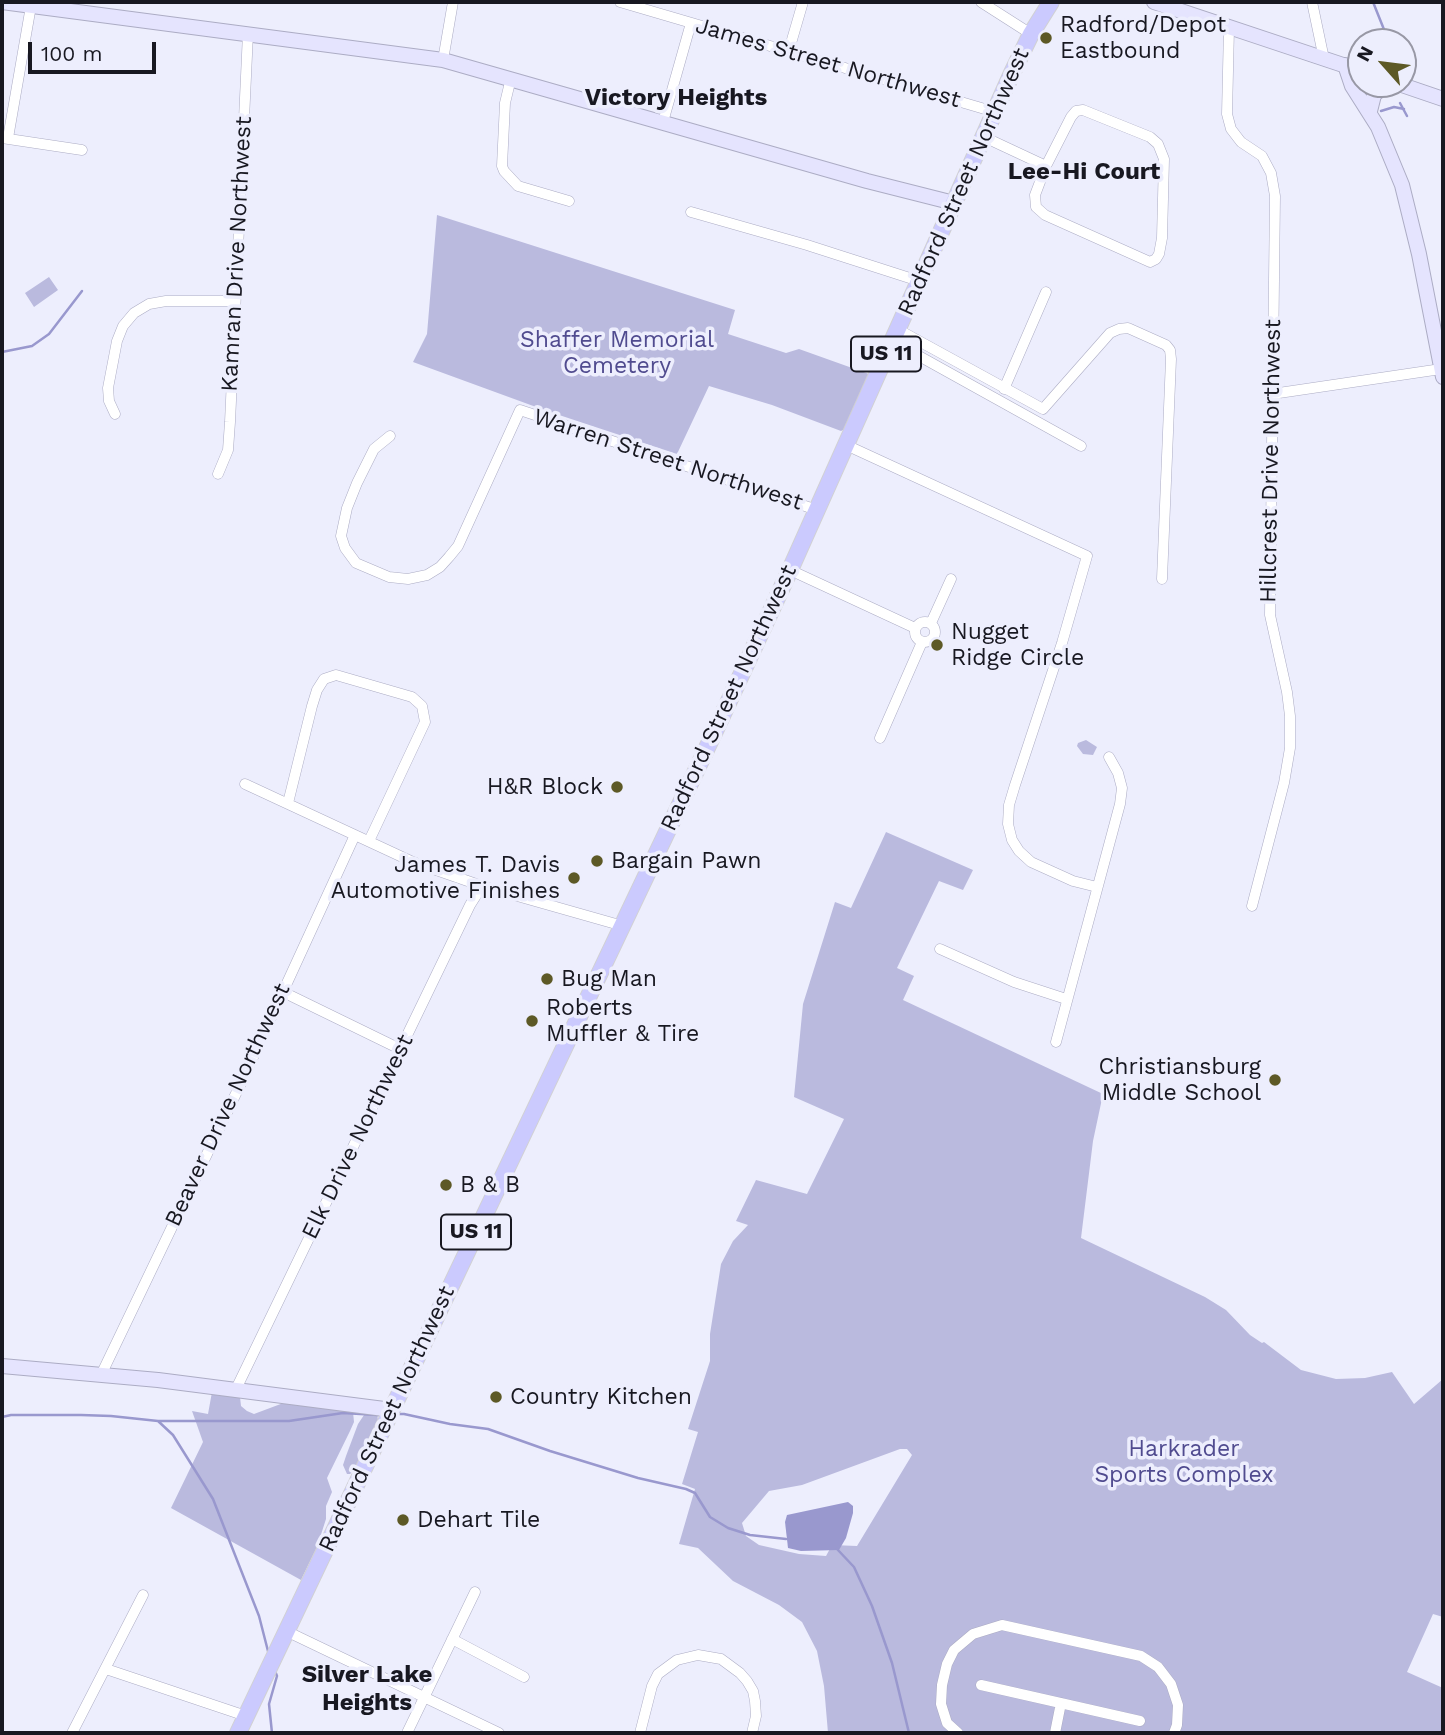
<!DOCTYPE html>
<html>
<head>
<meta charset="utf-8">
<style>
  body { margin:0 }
  #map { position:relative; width:1445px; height:1735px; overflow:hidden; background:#edeefd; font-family:"Work Sans",sans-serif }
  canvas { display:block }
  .frame { position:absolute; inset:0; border:4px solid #181821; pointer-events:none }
  .north { position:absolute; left:1347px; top:28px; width:70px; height:70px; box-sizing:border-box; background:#edeefd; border:2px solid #9898a5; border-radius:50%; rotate:298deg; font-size:19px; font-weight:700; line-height:28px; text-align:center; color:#181821 }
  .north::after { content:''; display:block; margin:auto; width:24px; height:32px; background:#5d5926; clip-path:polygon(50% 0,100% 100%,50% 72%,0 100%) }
  .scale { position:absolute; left:28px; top:42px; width:128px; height:32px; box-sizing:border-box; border:4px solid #181821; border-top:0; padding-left:9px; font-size:21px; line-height:24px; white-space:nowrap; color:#181821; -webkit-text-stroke:5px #edeefd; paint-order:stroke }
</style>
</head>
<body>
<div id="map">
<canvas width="1445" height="1735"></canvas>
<div class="frame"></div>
<div class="north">N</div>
<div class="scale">100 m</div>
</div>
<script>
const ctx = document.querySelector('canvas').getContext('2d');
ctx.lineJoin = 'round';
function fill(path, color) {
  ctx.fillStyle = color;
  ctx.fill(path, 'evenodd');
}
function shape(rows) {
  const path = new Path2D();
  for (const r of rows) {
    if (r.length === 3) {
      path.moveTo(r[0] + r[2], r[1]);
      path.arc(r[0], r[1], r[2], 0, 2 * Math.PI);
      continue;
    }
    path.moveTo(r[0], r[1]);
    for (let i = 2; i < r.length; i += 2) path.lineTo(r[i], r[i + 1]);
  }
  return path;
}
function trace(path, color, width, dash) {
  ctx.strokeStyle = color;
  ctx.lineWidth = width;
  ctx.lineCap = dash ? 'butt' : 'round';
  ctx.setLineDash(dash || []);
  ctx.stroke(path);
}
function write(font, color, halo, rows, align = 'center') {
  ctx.font = font + ' "Work Sans",sans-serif';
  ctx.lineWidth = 7;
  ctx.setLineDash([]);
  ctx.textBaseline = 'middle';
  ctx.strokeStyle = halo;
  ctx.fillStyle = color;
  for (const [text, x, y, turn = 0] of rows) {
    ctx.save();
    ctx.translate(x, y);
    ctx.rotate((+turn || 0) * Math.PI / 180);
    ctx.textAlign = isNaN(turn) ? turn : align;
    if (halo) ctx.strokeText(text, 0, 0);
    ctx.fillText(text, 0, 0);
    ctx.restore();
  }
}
fill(shape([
  [437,215,735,310,728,334,786,353,799,349,869,374,845,429,841,431,772,405,709,386,677,454,547,411,413,362,427,334],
  [49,277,58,290,34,307,25,293],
  [1086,740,1097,747,1093,755,1083,754,1077,746,1078,743],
  [886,832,973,870,963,890,939,881,897,968,914,976,903,1000,1103,1094,1093,1141,1081,1238,1205,1297,1226,1310,1250,1335,1262,1343,1264,1342,1301,1370,1336,1379,1365,1378,1392,1372,1414,1404,1443,1379,1443,1617,1433,1614,1407,1672,1443,1688,1443,1733,828,1733,824,1686,817,1651,802,1622,779,1605,733,1581,698,1548,679,1544,695,1489,682,1484,698,1432,688,1429,710,1361,710,1334,721,1264,733,1241,748,1225,736,1221,756,1180,807,1194,844,1119,794,1097,803,1004,835,902,851,908],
  [900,1449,907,1449,912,1455,857,1546,832,1545,826,1556,799,1554,759,1545,746,1536,742,1523,769,1491,802,1485],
  [212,1392,240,1397,241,1406,247,1411,254,1414,286,1402,353,1412,354,1422,350,1431,327,1478,332,1492,326,1506,326,1519,317,1547,301,1580,171,1508,203,1442,192,1411,208,1414],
  [366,1412,377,1412,378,1421,356,1468,350,1474,347,1474,343,1465,346,1456,358,1424]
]), '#babade');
fill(shape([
  [848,1502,853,1506,853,1513,846,1538,839,1550,801,1551,788,1548,785,1522,787,1515]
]), '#9998ce');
trace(shape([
  [1373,2,1389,42],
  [1400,103,1407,116],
  [1381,111,1394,107,1404,109],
  [2,352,32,346,49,334,82,291],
  [395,1414,404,1414,450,1424,488,1429,550,1451,638,1478,686,1489,695,1493,710,1517,728,1528,750,1535,786,1539],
  [2,1417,11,1415,81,1415,111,1416,158,1421,289,1421,343,1413,378,1415],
  [158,1421,173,1435,213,1499,259,1616,269,1655],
  [837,1549,854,1567,872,1606,892,1663,909,1733],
  [272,1733,269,1704,277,1676,275,1671]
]), '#9998ce', 2.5);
const street = shape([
  [620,2,995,112],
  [981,2,1031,34],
  [1312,2,1324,59],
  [1229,28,1227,114,1231,129,1241,142,1262,156,1271,173,1275,196,1270,615,1287,692,1290,716,1290,748,1284,783,1252,906],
  [789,50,803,2],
  [443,60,453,2],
  [511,78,505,103,502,166,504,171,518,186,569,201],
  [1083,110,1150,137,1158,144,1164,159,1162,238,1159,254,1156,259,1150,262,1045,215,1036,207,1035,195,1046,166,1071,117,1076,111,1083,110],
  [663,122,691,23],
  [984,137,1046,166],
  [2,138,82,150],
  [8,138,31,6],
  [691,212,807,245,919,281],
  [897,329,1043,409,1110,333,1119,329,1128,328,1166,345,1170,350,1171,359,1162,579],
  [892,341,1081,446],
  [1004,389,1046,292],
  [1272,394,1441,369],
  [115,414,109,401,108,388,117,341,123,326,134,313,149,304,166,301,235,301],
  [390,436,374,449,357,483,347,508,341,536,345,548,356,563,389,577,408,579,427,575,440,567,449,557,458,546,520,410,817,510],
  [846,445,1087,556,1062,643,1015,785,1009,805,1008,824,1012,840,1019,851,1031,862,1073,881,1097,887],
  [218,474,228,450,230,422,248,33],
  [790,570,915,628],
  [925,632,10],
  [931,623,951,579],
  [880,738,922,642],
  [245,784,413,862,482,886,623,926],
  [288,803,312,706,317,690,324,679,336,675,412,697,422,706,425,722,369,841],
  [940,949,1014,982,1066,999],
  [281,991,400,1049],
  [1056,1042,1120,804,1122,788,1118,773,1109,757],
  [101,1375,242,1081,355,835],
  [236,1389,470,905,482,886],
  [286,1631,499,1733],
  [452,1639,524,1677],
  [106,1669,246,1716],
  [981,1685,1140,1721],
  [72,1733,143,1595],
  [407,1733,475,1592],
  [640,1733,652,1686,658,1674,677,1660,698,1655,721,1659,740,1673,747,1681,753,1691,755,1701,756,1716,752,1733],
  [958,1733,947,1723,941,1704,942,1685,947,1664,954,1650,973,1634,1002,1625,1141,1656,1158,1667,1171,1684,1178,1705,1177,1725,1174,1733],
  [1055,1733,1061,1703]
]);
const secondary = shape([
  [2,2,443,60,867,181,954,203],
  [1154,2,1361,71],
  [1345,65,1352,86,1378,127,1402,185,1419,254,1443,377],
  [1399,84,1443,99],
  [1370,111,1374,95,1387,84],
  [2,1366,158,1380,392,1410]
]);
const primary = shape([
  [238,1733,715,731,790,570,1012,73,1031,34,1051,2]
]);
trace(street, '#acacc4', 11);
trace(secondary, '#acacc4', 16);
trace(primary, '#d1d1d3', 18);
trace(street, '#fff', 10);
trace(secondary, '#e5e4fe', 14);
trace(primary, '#cbcafe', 16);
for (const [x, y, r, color] of [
  [1046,38,7,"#5d5926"],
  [937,645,7,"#5d5926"],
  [617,787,7,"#5d5926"],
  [597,861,7,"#5d5926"],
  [574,878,7,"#5d5926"],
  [547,979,7,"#5d5926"],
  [532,1021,7,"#5d5926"],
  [1275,1080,7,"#5d5926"],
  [446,1185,7,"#5d5926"],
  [496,1397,7,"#5d5926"],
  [403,1520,7,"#5d5926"]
]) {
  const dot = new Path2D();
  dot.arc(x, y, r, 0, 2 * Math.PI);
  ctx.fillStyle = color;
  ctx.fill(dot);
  trace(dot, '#edeefd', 2.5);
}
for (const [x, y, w] of [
  [886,354,70],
  [476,1232,70]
]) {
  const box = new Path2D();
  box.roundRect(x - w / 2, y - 17.5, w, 35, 5);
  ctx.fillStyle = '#edeefd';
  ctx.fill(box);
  trace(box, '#181821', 2);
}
write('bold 21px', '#181821', null, [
  ["US 11",886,354],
  ["US 11",476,1232]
]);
write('23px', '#181821', '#edeefd', [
  ["Radford/Depot",1060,25],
  ["Eastbound",1060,51],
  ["Nugget",951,632],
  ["Ridge Circle",951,658],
  ["H&R Block",603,787,"right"],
  ["Bargain Pawn",611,861],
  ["James T. Davis",560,865,"right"],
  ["Automotive Finishes",560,891,"right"],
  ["Bug Man",561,979],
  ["Roberts",546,1008],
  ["Muffler & Tire",546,1034],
  ["Christiansburg",1261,1067,"right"],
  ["Middle School",1261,1093,"right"],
  ["B & B",460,1185],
  ["Country Kitchen",510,1397],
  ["Dehart Tile",417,1520]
], 'left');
write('23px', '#181821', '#edeefd', [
  ["James Street Northwest",828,63,16],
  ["Radford Street Northwest",964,182,-66],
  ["Kamran Drive Northwest",237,254,-87],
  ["Warren Street Northwest",668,460,18],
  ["Hillcrest Drive Northwest",1271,461,-89],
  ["Radford Street Northwest",729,698,-65],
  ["Beaver Drive Northwest",228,1105,-65],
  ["Elk Drive Northwest",358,1137,-64],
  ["Radford Street Northwest",387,1419,-65]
]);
write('23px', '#504b8f', '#edeefd', [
  ["Shaffer Memorial",617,340],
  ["Cemetery",617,366],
  ["Harkrader",1184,1449],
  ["Sports Complex",1184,1475]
]);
write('bold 24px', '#181821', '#edeefd', [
  ["Victory Heights",676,98],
  ["Lee-Hi Court",1084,172],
  ["Silver Lake",367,1675],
  ["Heights",367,1703]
]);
</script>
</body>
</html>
